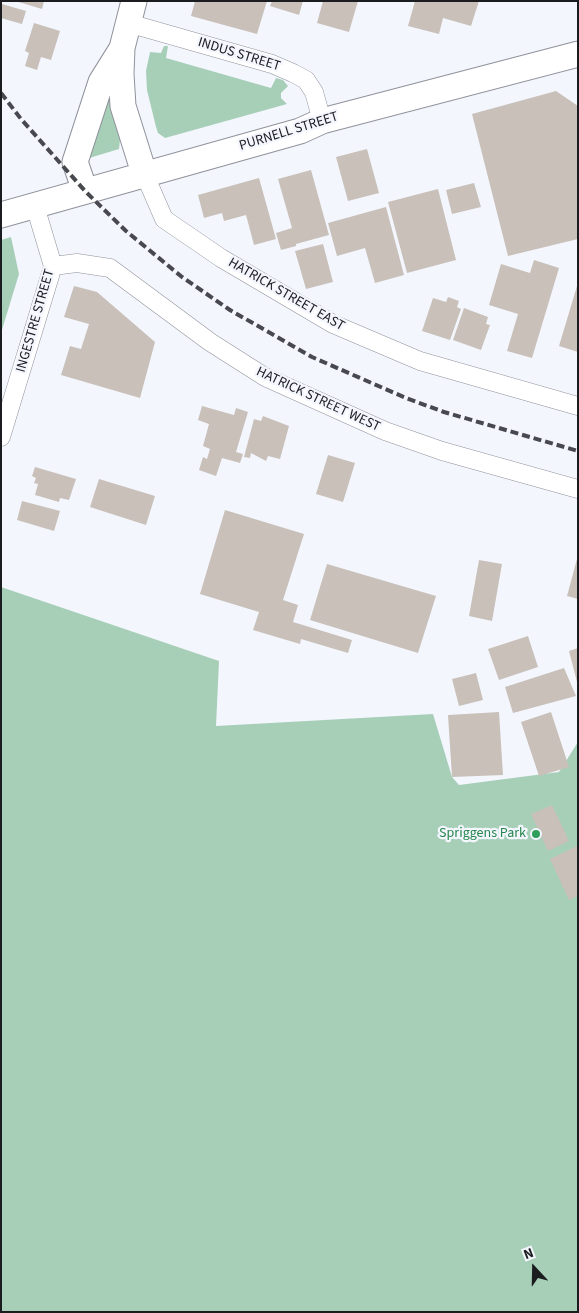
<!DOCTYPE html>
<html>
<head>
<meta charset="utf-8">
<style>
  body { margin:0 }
  #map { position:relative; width:579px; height:1313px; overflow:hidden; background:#f4f6fe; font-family:"Source Sans 3",sans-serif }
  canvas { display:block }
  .frame { position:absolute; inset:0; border:2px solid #1b1c20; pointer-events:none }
  .north { position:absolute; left:509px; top:1243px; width:50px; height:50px; -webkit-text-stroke:4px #f4f6fe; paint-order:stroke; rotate:339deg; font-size:14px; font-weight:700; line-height:20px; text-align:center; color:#1b1c20 }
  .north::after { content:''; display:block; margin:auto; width:18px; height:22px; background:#1b1c20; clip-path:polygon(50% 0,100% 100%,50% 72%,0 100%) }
</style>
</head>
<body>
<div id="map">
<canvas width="579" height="1313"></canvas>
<div class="frame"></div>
<div class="north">N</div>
</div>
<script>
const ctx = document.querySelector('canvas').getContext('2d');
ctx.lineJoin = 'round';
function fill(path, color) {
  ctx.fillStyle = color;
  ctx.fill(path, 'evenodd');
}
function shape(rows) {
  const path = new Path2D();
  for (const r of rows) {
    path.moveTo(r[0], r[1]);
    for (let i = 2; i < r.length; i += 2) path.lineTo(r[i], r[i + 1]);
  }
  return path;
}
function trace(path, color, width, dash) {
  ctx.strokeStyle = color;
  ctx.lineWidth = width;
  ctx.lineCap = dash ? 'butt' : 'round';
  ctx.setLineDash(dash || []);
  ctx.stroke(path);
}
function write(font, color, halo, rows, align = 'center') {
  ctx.font = font + ' "Source Sans 3",sans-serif';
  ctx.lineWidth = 4.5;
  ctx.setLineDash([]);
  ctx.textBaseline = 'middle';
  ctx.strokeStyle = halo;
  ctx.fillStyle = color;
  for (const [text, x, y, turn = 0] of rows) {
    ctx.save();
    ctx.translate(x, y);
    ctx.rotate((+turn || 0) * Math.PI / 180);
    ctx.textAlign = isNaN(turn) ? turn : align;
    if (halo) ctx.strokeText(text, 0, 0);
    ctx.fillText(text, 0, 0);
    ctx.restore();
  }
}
fill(shape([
  [164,46,168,46,166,58,271,88,276,78,283,80,288,86,281,93,281,98,287,104,165,138,158,133,156,127,147,90,146,71,150,52,161,53],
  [107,91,120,140,119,149,86,159],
  [11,237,19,274,1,333,1,240],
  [1,587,219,661,216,726,433,714,452,777,459,785,559,772,578,742,578,1312,1,1312]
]), '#a7cfb8');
fill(shape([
  [15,1,44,1,42,9],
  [195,1,267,1,257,34,191,16],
  [272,1,303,1,299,15,270,6],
  [323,1,358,1,349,32,317,23],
  [415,1,479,1,471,26,443,18,439,34,408,26],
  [2,4,26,11,22,24,1,18],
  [34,23,60,31,51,60,41,57,37,70,25,66,29,53,25,51],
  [556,91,578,106,578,239,508,256,472,114],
  [367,149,379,193,348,201,336,157],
  [311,170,329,235,296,244,296,246,281,250,276,233,292,228,278,179],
  [259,178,276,239,254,245,246,215,224,221,222,213,204,218,198,195],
  [474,183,481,207,452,214,446,190],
  [438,189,456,260,407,273,388,202],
  [386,207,404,275,375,283,365,248,337,256,328,223],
  [323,244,333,282,306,289,295,251],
  [534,260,559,268,532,358,507,351,518,314,489,305,501,264,530,273],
  [74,286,97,292,155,342,140,398,61,375,70,346,81,349,89,324,64,317],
  [577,286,578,286,578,352,559,346],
  [448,297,459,301,457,307,461,309,450,340,422,331,433,298,446,302],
  [464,308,488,317,486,324,490,325,481,350,453,340],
  [202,406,234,415,236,408,248,412,236,452,243,454,240,463,222,458,216,476,199,470,203,457,207,459,210,449,203,446,209,424,198,420],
  [263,416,289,426,280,459,268,456,266,461,251,453,250,458,244,457,254,419,261,421],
  [328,455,355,463,343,502,316,494],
  [35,467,76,479,69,500,60,498,59,502,35,495,38,484,34,483,36,478,32,476],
  [99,479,155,496,146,525,90,507],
  [22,501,60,511,54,531,17,520],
  [225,510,304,534,283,600,298,605,293,622,352,640,348,653,301,639,300,644,253,630,259,612,200,594],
  [577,559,578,559,578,599,567,596],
  [479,560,502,564,492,621,469,616],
  [327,564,436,596,418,653,310,620],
  [528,636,538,667,499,680,488,649],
  [578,648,578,682,577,682,569,651],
  [564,668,576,696,513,713,505,687],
  [476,673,483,700,459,706,452,679],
  [499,712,503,775,452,777,448,715],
  [551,712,569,767,539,776,521,722],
  [552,805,569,841,548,851,531,814],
  [577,846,578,896,569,900,550,859]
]), '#c8c0b9');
const minor = shape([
  [128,23,272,64,293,73,306,80,314,92,322,121],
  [144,173,164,219,221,258,333,324,420,361,578,406],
  [53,266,77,263,110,268,210,342,265,377,385,431,442,451,578,489],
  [1,437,53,266,35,206]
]);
const secondary = shape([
  [134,1,122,48,121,74,123,106,144,173],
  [85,191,75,162,101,82,121,50],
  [1,215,300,131,322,121,578,54]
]);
trace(minor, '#8f929b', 19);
trace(secondary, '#8f929b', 27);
trace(minor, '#fff', 18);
trace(secondary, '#fff', 25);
trace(shape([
  [1,93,21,119,85,191,126,231,182,277,230,310,312,357,406,398,444,412,578,451]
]), '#48494e', 4, [8, 4]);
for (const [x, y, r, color] of [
  [536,834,5,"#2e9e5b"]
]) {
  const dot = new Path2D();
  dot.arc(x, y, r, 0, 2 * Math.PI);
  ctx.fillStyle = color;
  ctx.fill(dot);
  trace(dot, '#f4f6fe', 2);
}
write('14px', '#1b1c20', '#f4f6fe', [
  ["INDUS STREET",239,55,17],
  ["PURNELL STREET",289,132,-17],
  ["HATRICK STREET EAST",286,295,30],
  ["INGESTRE STREET",36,321,-74],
  ["HATRICK STREET WEST",318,400,25]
]);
write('14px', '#27864d', '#f4f6fe', [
  ["Spriggens Park",526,834]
], 'right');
</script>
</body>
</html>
